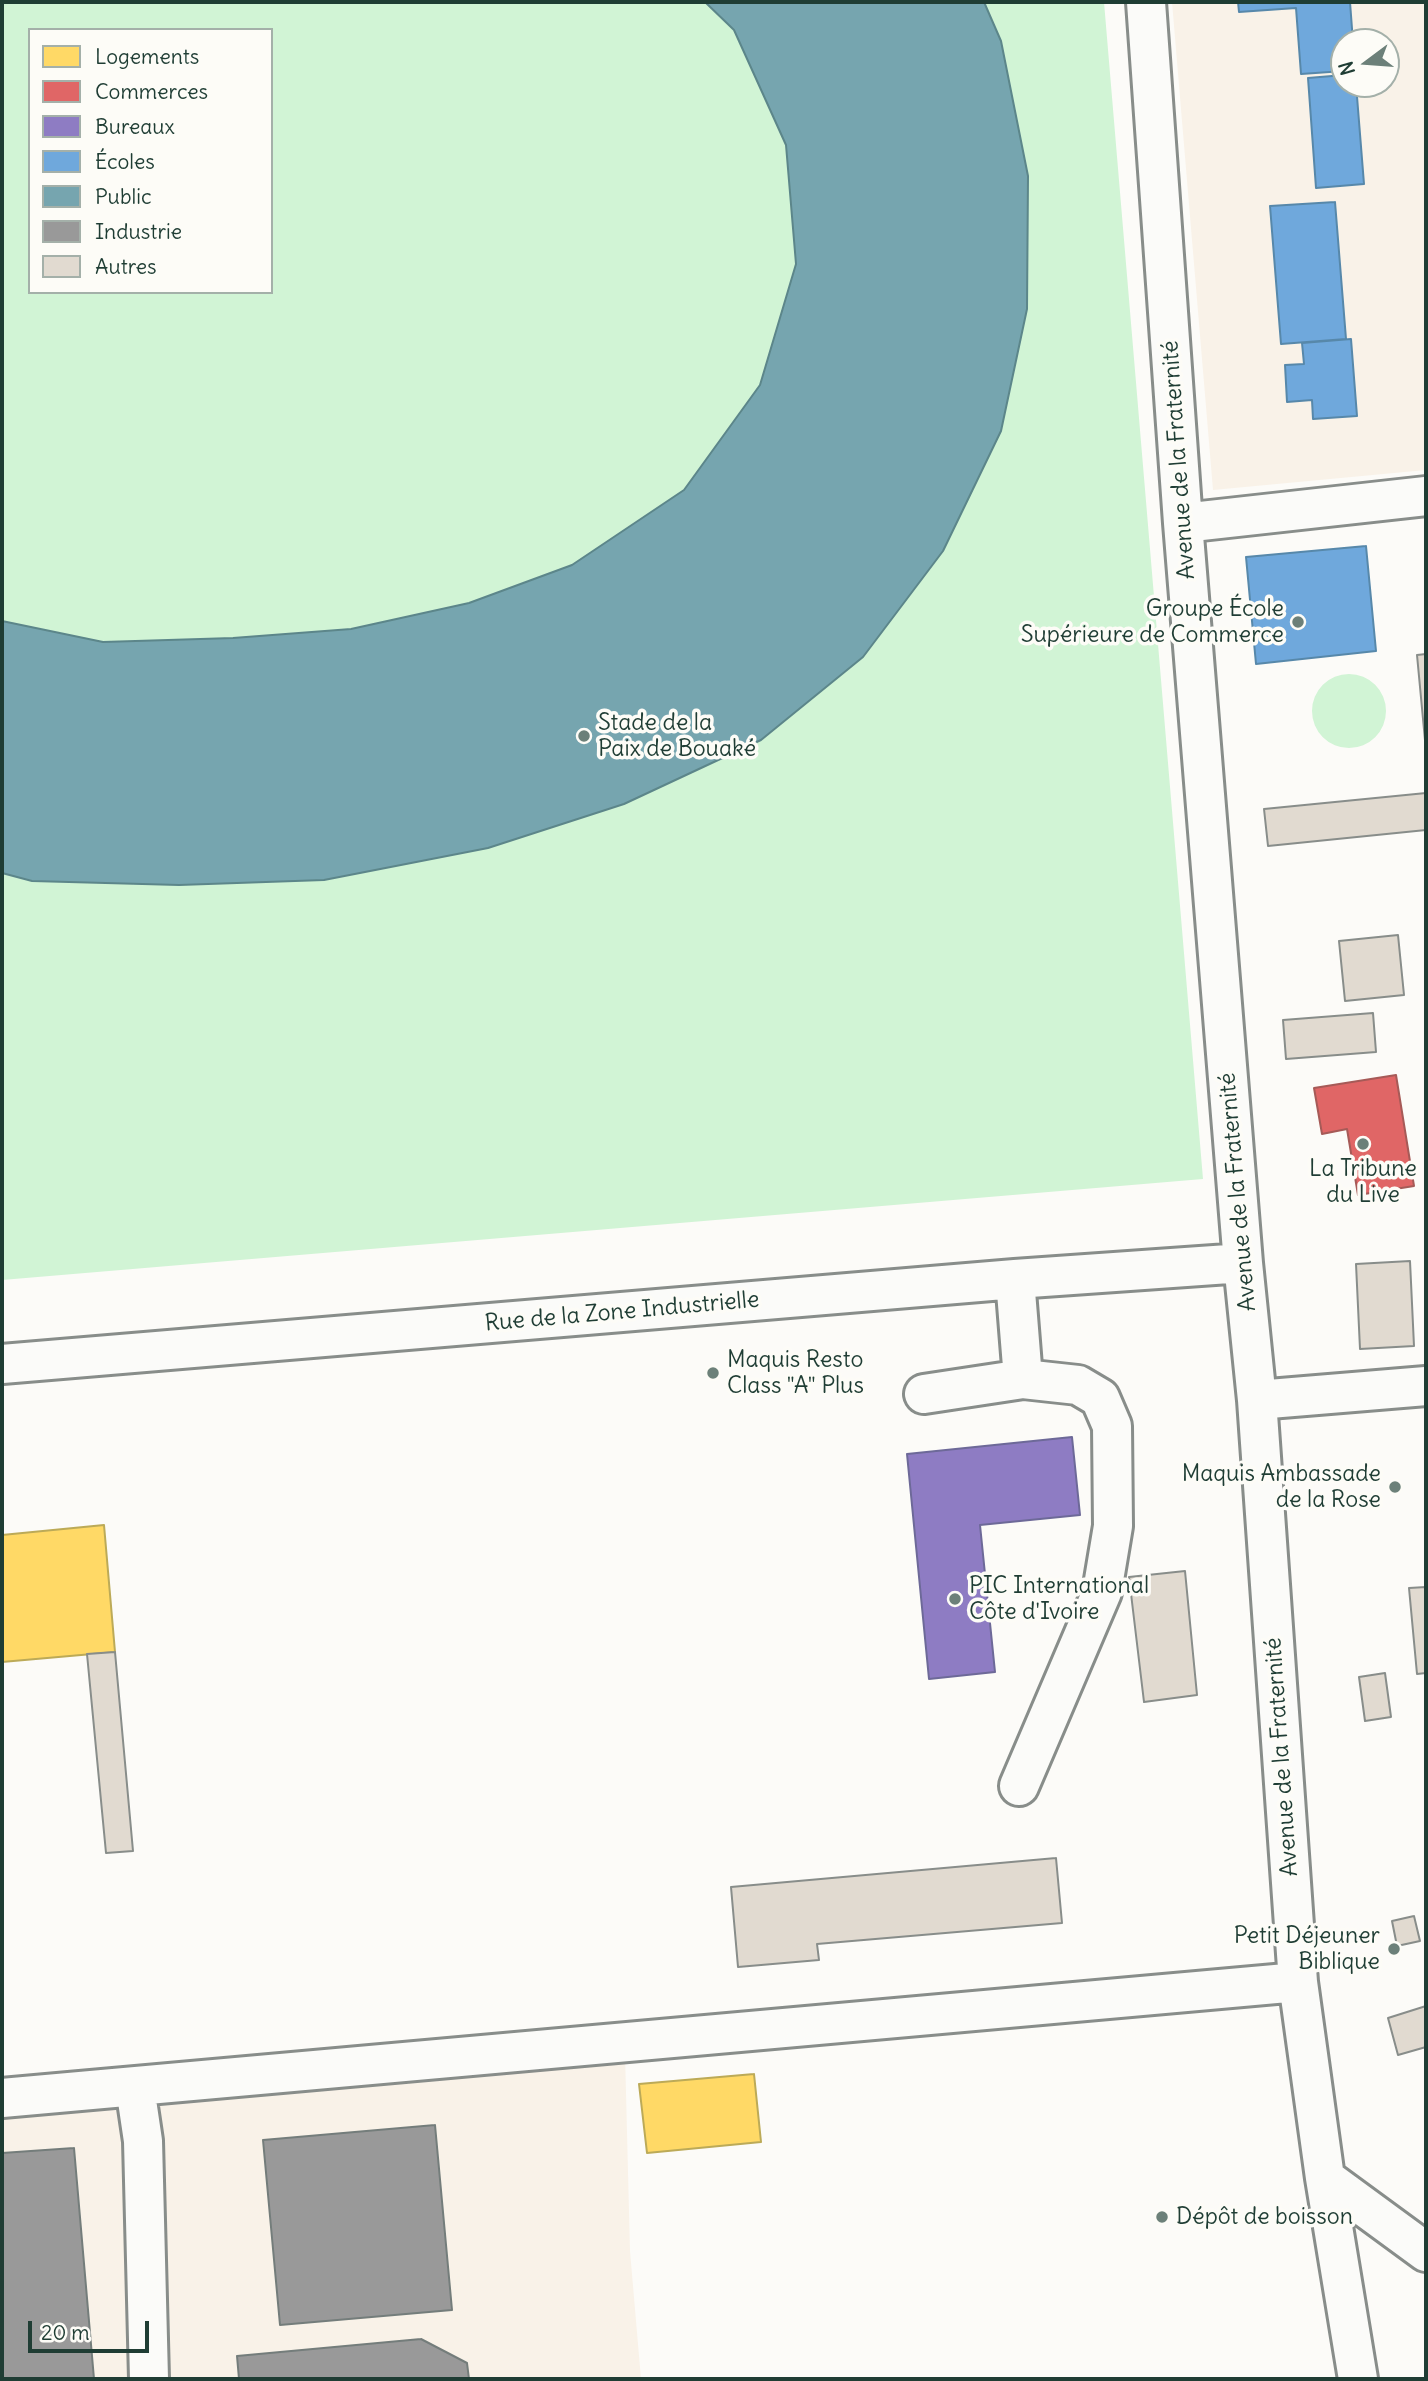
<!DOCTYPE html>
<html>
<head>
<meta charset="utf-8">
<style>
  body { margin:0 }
  #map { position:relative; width:1428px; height:2381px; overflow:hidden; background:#fcfbf8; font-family:Delius,sans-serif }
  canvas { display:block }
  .frame { position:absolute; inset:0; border:4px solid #1f3d34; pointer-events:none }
  .legend { position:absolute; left:28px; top:28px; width:245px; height:266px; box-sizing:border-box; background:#fdfcf7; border:2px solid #a4b0a9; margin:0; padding:9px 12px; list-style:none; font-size:21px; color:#1f3d34 }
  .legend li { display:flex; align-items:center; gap:14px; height:35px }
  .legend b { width:35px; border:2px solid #a4b0a9 }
  .north { position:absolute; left:1330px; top:28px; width:70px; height:70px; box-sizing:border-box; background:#fdfcf7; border:2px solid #a4b0a9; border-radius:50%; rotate:254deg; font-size:19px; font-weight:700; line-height:28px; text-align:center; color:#1f3d34 }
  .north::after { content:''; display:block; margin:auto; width:24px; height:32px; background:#6c8079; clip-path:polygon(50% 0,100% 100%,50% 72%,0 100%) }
  .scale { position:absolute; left:28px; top:2321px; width:121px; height:32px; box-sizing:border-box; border:4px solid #1f3d34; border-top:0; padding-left:9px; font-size:21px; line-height:24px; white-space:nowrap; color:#1f3d34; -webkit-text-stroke:5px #fdfcf7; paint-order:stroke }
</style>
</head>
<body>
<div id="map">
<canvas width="1428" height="2381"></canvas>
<div class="frame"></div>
<ul class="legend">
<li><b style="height:19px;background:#ffd966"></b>Logements</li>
<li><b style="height:19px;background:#e06666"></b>Commerces</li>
<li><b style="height:19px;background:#8e7cc3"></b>Bureaux</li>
<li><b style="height:19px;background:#6fa8dc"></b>Écoles</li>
<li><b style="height:19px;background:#76a5af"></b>Public</li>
<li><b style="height:19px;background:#999"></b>Industrie</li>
<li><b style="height:19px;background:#e1dad0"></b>Autres</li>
</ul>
<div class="north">N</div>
<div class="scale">20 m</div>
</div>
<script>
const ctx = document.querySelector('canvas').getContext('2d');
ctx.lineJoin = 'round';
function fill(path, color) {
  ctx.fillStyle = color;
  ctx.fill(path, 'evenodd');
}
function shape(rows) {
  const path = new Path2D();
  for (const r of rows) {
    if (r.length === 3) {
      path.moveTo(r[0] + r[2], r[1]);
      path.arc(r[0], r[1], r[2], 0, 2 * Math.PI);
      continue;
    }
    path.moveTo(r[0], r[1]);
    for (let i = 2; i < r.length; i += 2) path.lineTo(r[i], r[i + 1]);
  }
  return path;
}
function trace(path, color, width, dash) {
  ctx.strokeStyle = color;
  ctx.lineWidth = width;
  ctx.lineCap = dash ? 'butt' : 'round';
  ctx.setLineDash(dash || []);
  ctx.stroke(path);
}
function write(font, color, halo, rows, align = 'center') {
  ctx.font = font + ' Delius,sans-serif';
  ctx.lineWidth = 7;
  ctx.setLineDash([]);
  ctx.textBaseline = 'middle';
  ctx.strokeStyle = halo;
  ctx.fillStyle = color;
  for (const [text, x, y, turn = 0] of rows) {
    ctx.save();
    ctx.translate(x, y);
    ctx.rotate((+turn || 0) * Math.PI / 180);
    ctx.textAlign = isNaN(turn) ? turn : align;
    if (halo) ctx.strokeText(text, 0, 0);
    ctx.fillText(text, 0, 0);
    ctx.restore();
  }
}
fill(shape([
  [1172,2,1426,2,1426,470,1213,490],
  [1344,42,1386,42,1386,84,1344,84],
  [625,2053,630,2251,641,2379,2,2379,2,2114]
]), '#f9f2e8');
fill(shape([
  [2,2,1104,2,1203,1179,2,1280],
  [30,30,271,30,271,292,30,292],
  [1349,711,37]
]), '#d1f4d5');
const homes = shape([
  [104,1525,115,1652,2,1662,2,1535,104,1525],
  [754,2074,761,2142,647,2153,639,2084,754,2074]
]);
fill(homes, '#ffd966');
trace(homes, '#bcaa57', 2);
const shops = shape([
  [1396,1075,1414,1186,1358,1195,1347,1129,1322,1134,1314,1088,1396,1075]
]);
fill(shops, '#e06666');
trace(shops, '#a65a57', 2);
const offices = shape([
  [1072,1437,1080,1515,980,1525,995,1672,929,1679,907,1454,1072,1437]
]);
fill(offices, '#8e7cc3');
trace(offices, '#6d6998', 2);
const schools = shape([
  [1238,2,1350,2,1353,42,1344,42,1344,71,1301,74,1296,8,1239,12,1238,2],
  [1344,75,1344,84,1356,84,1364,184,1316,188,1308,78,1344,75],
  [1335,202,1346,339,1281,344,1270,206,1335,202],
  [1351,339,1357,416,1313,419,1312,400,1287,402,1285,365,1304,364,1302,343,1351,339],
  [1366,546,1376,651,1256,664,1246,557,1366,546]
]);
fill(schools, '#6fa8dc');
trace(schools, '#5788aa', 2);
const public = shape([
  [705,2,984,2,1001,41,1028,176,1027,309,1001,431,943,551,863,657,761,740,624,804,488,848,324,880,179,885,32,881,2,873,2,621,103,642,233,638,351,629,469,603,572,565,684,490,760,385,796,264,786,145,734,30,705,2]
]);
fill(public, '#76a5af');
trace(public, '#5c868a', 2);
const industry = shape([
  [435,2125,452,2310,280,2325,263,2140,435,2125],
  [74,2148,94,2379,2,2379,2,2153,74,2148],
  [421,2339,467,2363,469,2379,239,2379,237,2356,421,2339]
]);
fill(industry, '#999');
trace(industry, '#747d7b', 2);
const building = shape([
  [1426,654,1426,751,1417,655,1426,654],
  [1426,793,1426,830,1268,846,1264,809,1426,793],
  [1398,935,1404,995,1345,1001,1339,941,1398,935],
  [1373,1013,1376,1052,1286,1059,1283,1020,1373,1013],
  [1410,1261,1414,1346,1360,1349,1356,1264,1410,1261],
  [1185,1571,1197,1695,1144,1702,1129,1577,1185,1571],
  [1426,1587,1426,1673,1417,1674,1409,1588,1426,1587],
  [115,1652,133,1851,106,1853,87,1654,115,1652],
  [1385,1673,1391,1717,1365,1721,1359,1677,1385,1673],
  [1056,1858,1062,1923,817,1944,819,1960,738,1967,731,1887,1056,1858],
  [1414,1916,1420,1941,1397,1946,1392,1921,1414,1916],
  [1426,2006,1426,2047,1398,2055,1388,2018,1426,2006]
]);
fill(building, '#e1dad0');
trace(building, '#888d8a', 2);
const minor = shape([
  [1146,2,1183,523,1243,1263,1257,1400,1298,1982,1325,2178,1358,2379],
  [1183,523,1426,496],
  [1015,1279,1023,1379],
  [2,1364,1015,1279,1243,1263],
  [924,1394,1023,1379,1078,1385,1100,1398,1112,1426,1113,1526,1102,1592,1019,1786],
  [1257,1400,1426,1386],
  [135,2087,143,2141,149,2379],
  [2,2098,1298,1982],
  [1325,2178,1426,2252]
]);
trace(minor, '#888d8a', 44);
trace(minor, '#fbfbf9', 38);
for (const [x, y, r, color] of [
  [1298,622,7,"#6c8079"],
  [584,736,7,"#6c8079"],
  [1363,1144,7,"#6c8079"],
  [713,1373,7,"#6c8079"],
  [1395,1487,7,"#6c8079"],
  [955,1599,7,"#6c8079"],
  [1394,1949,7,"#6c8079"],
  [1162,2217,7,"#6c8079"]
]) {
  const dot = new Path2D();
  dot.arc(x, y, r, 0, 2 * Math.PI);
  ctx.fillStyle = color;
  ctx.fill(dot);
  trace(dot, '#fdfcf7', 2.5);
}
write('23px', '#1f3d34', '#fdfcf7', [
  ["Avenue de la Fraternité",1179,460,-94],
  ["Avenue de la Fraternité",1238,1192,-95],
  ["Rue de la Zone Industrielle",622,1312,-5],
  ["Avenue de la Fraternité",1282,1757,-94]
]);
write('23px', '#1f3d34', '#fdfcf7', [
  ["Groupe École",1284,609,"right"],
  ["Supérieure de Commerce",1284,635,"right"],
  ["Stade de la",598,723],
  ["Paix de Bouaké",598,749],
  ["La Tribune",1363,1169,"center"],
  ["du Live",1363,1195,"center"],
  ["Maquis Resto",727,1360],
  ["Class \"A\" Plus",727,1386],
  ["Maquis Ambassade",1381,1474,"right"],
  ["de la Rose",1381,1500,"right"],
  ["PIC International",969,1586],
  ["Côte d'Ivoire",969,1612],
  ["Petit Déjeuner",1380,1936,"right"],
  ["Biblique",1380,1962,"right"],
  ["Dépôt de boisson",1176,2217]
], 'left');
</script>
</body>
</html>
